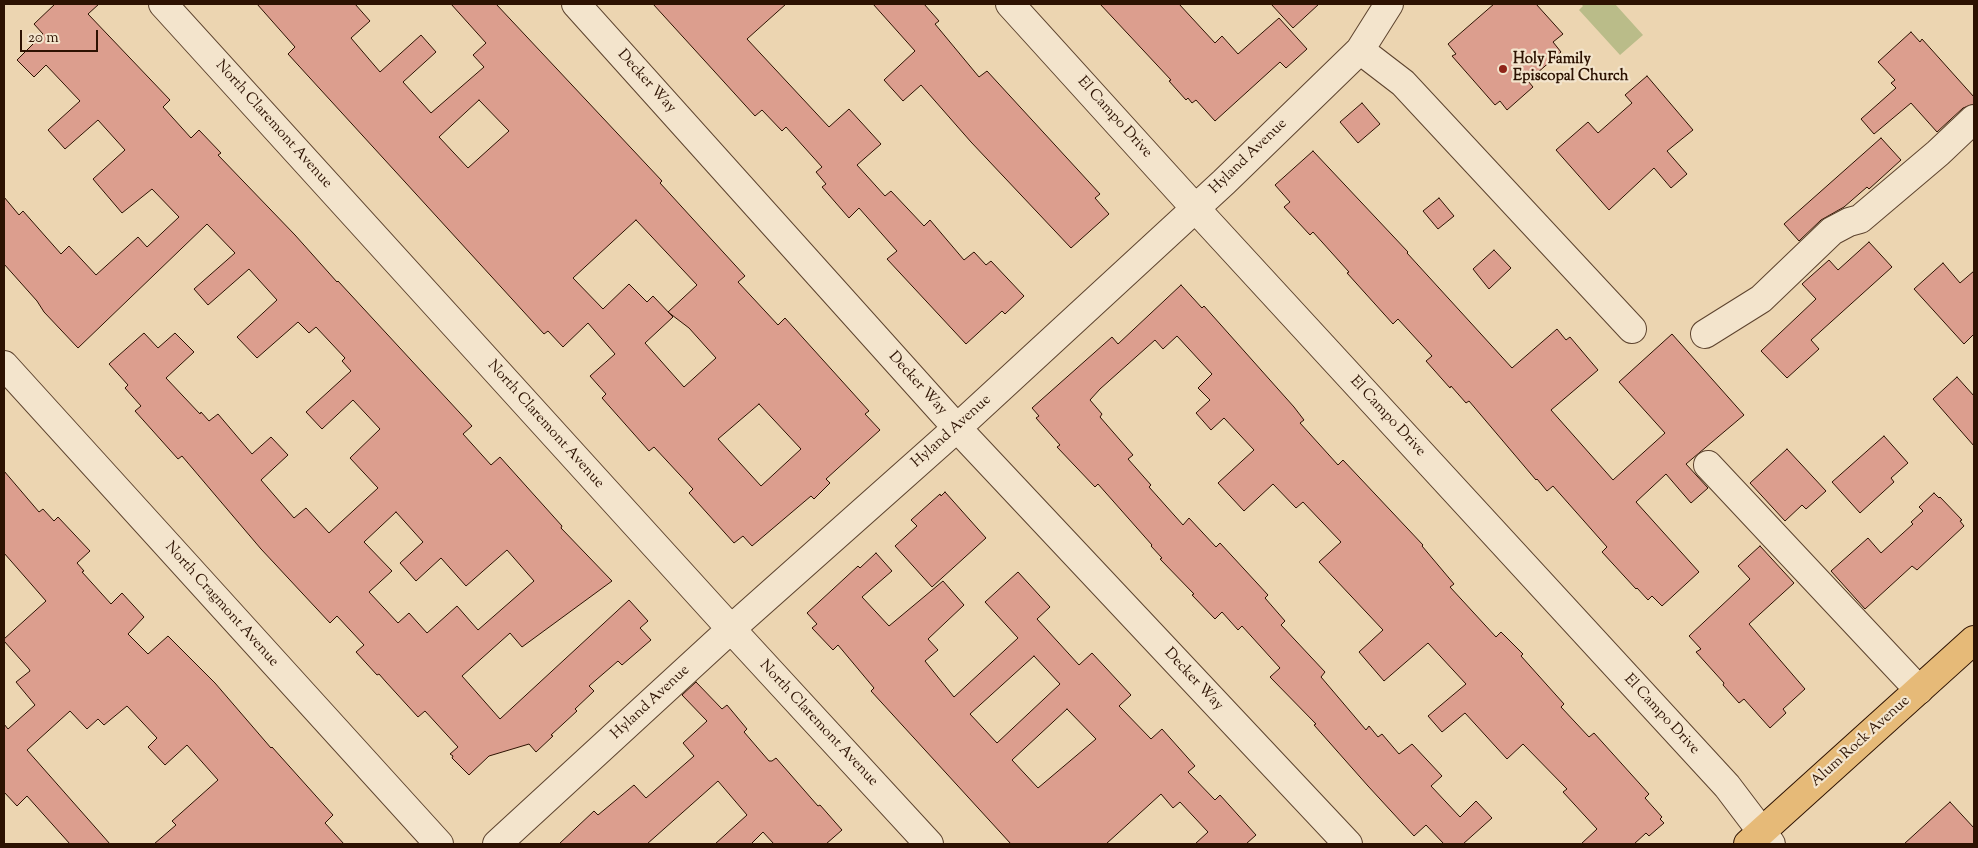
<!DOCTYPE html>
<html>
<head>
<meta charset="utf-8">
<style>
  body { margin:0 }
  #map { position:relative; width:1978px; height:848px; overflow:hidden; background:#ecd5b1; font-family:"Sorts Mill Goudy",serif }
  canvas { display:block }
  .frame { position:absolute; inset:0; border:5px solid #2d1202; pointer-events:none }
  .scale { position:absolute; left:20px; top:30px; width:78px; height:22px; box-sizing:border-box; border:2px solid #2d1202; border-top:0; padding-left:6px; font-size:15px; line-height:18px; white-space:nowrap; color:#2d1202; -webkit-text-stroke:4px #f3e4cc; paint-order:stroke }
</style>
</head>
<body>
<div id="map">
<canvas width="1978" height="848"></canvas>
<div class="frame"></div>
<div class="scale">20 m</div>
</div>
<script>
const ctx = document.querySelector('canvas').getContext('2d');
ctx.lineJoin = 'round';
function fill(path, color) {
  ctx.fillStyle = color;
  ctx.fill(path, 'evenodd');
}
function shape(rows) {
  const path = new Path2D();
  for (const r of rows) {
    path.moveTo(r[0], r[1]);
    for (let i = 2; i < r.length; i += 2) path.lineTo(r[i], r[i + 1]);
  }
  return path;
}
function trace(path, color, width, dash) {
  ctx.strokeStyle = color;
  ctx.lineWidth = width;
  ctx.lineCap = dash ? 'butt' : 'round';
  ctx.setLineDash(dash || []);
  ctx.stroke(path);
}
function write(font, color, halo, rows, align = 'center') {
  ctx.font = font + ' "Sorts Mill Goudy",serif';
  ctx.lineWidth = 4.5;
  ctx.setLineDash([]);
  ctx.textBaseline = 'middle';
  ctx.strokeStyle = halo;
  ctx.fillStyle = color;
  for (const [text, x, y, turn = 0] of rows) {
    ctx.save();
    ctx.translate(x, y);
    ctx.rotate((+turn || 0) * Math.PI / 180);
    ctx.textAlign = isNaN(turn) ? turn : align;
    if (halo) ctx.strokeText(text, 0, 0);
    ctx.fillText(text, 0, 0);
    ctx.restore();
  }
}
fill(shape([
  [1581,4,1615,4,1643,35,1620,55,1579,10,1583,6]
]), '#babc89');
const building = shape([
  [55,4,99,4,88,14,170,100,163,107,191,138,199,130,221,153,218,155,295,235,337,282,338,281,472,426,463,434,491,465,500,457,562,526,561,528,612,581,522,647,510,633,462,676,500,719,629,600,648,621,640,628,651,640,622,665,618,661,589,686,594,691,575,709,577,711,551,735,553,736,536,752,529,744,489,756,469,775,452,758,453,756,450,754,458,747,425,711,418,717,386,682,379,674,377,675,356,652,364,645,337,616,330,623,261,549,182,456,178,459,135,411,141,406,125,388,128,385,109,364,144,333,158,348,175,333,194,352,166,378,200,414,201,412,209,421,218,414,252,454,271,437,288,455,261,480,294,518,306,508,329,533,378,488,350,458,380,429,353,400,322,429,306,412,351,371,342,361,345,358,316,327,309,333,298,322,257,358,237,337,277,300,249,269,208,305,194,289,235,253,207,224,78,348,44,312,37,301,4,264,4,197,19,215,23,211,61,254,69,246,96,275,138,237,147,247,179,217,152,189,122,213,93,179,125,150,98,120,65,149,48,130,80,101,46,65,34,77,17,60,43,34,34,24,55,4],
  [396,512,423,542,400,563,416,581,441,558,466,586,507,550,534,581,478,630,457,606,427,633,409,613,398,623,369,592,392,571,364,542,396,512],
  [257,4,355,4,370,21,351,38,380,72,421,35,436,52,403,82,431,113,484,67,473,55,486,43,451,4,496,4,662,181,660,183,745,276,738,282,778,325,785,318,869,411,865,414,880,430,826,479,830,483,814,499,811,496,752,546,743,536,734,543,689,493,693,489,654,447,649,451,602,398,606,394,590,376,615,354,588,323,563,347,548,331,544,334,288,54,295,47,257,4],
  [479,100,509,131,468,168,439,137,479,100],
  [636,220,697,285,668,312,689,328,716,358,684,387,645,343,673,317,653,296,647,302,629,284,603,309,573,278,636,220],
  [759,404,801,449,761,486,718,439,759,404],
  [653,4,786,4,747,39,829,127,849,109,881,144,857,165,885,196,891,191,924,226,930,220,964,260,974,252,986,265,991,261,1024,296,1005,314,1002,311,966,344,887,259,897,251,859,208,849,218,822,187,826,184,816,172,822,167,786,127,782,131,762,110,755,116,653,4],
  [873,4,924,4,939,21,935,24,979,77,987,71,1100,194,1095,198,1109,214,1071,248,971,142,921,85,903,101,884,80,915,51,873,4],
  [1100,4,1179,4,1215,43,1222,36,1238,54,1279,18,1307,49,1286,68,1280,62,1215,121,1196,100,1192,103,1188,98,1186,100,1169,81,1171,80,1100,4],
  [1271,4,1319,4,1293,28,1271,4],
  [1494,4,1536,4,1563,34,1553,42,1561,52,1528,81,1533,87,1507,110,1500,101,1495,105,1452,56,1456,54,1448,44,1494,4],
  [1911,32,1920,42,1922,39,1974,97,1974,104,1963,108,1937,132,1911,103,1874,134,1861,119,1896,88,1891,83,1895,80,1878,62,1911,32],
  [1647,76,1693,130,1667,151,1687,174,1671,188,1654,168,1609,210,1556,150,1588,122,1598,133,1632,103,1625,95,1647,76],
  [1362,103,1380,124,1358,143,1340,122,1362,103],
  [1881,138,1901,160,1869,189,1867,187,1844,207,1821,220,1799,241,1784,224,1881,138],
  [1313,151,1408,252,1407,253,1512,368,1557,329,1566,340,1570,337,1598,370,1551,410,1613,480,1665,433,1619,382,1672,334,1744,415,1686,464,1708,488,1691,503,1666,474,1636,502,1699,572,1662,606,1652,596,1648,600,1637,588,1636,589,1602,552,1607,547,1553,486,1547,491,1537,479,1536,480,1469,401,1466,403,1451,386,1450,388,1426,361,1432,356,1398,319,1393,324,1347,273,1349,272,1313,232,1310,235,1284,207,1290,202,1275,185,1313,151],
  [1439,198,1454,216,1438,229,1423,211,1439,198],
  [1869,242,1892,267,1811,340,1819,349,1787,378,1761,351,1816,299,1802,284,1829,260,1838,270,1869,242],
  [1494,250,1511,268,1489,289,1473,269,1494,250],
  [1943,263,1960,283,1974,271,1974,334,1964,344,1914,289,1943,263],
  [1181,285,1202,308,1204,306,1294,407,1304,420,1300,423,1338,465,1343,460,1423,545,1422,546,1454,584,1450,587,1496,637,1501,632,1523,654,1521,656,1564,704,1561,707,1589,737,1594,733,1649,794,1645,798,1662,817,1660,819,1664,823,1649,836,1646,833,1634,844,1581,844,1597,829,1563,792,1567,789,1523,744,1507,759,1465,713,1442,732,1428,716,1466,684,1428,643,1384,681,1359,652,1383,630,1319,562,1341,542,1303,502,1296,508,1273,484,1244,511,1218,483,1254,450,1224,418,1211,430,1196,413,1210,400,1198,388,1212,374,1177,336,1163,349,1155,340,1100,389,1090,400,1102,414,1100,417,1133,455,1128,459,1151,485,1149,487,1183,525,1189,518,1216,547,1220,543,1268,595,1265,598,1285,621,1281,625,1325,672,1321,677,1366,730,1369,726,1378,737,1382,734,1399,754,1412,744,1442,776,1431,786,1460,817,1476,801,1492,818,1463,844,1444,844,1426,825,1414,836,1368,786,1314,725,1316,724,1270,677,1280,668,1242,626,1238,630,1222,612,1215,619,1192,595,1194,594,1160,559,1162,558,1151,546,1152,545,1098,484,1095,487,1057,447,1060,445,1036,418,1039,416,1032,408,1112,337,1118,344,1181,285],
  [1957,377,1974,396,1974,446,1933,399,1957,377],
  [1884,436,1908,463,1891,478,1894,482,1860,513,1832,482,1884,436],
  [1787,449,1826,491,1806,509,1802,505,1785,521,1750,483,1787,449],
  [4,471,39,512,43,509,54,521,58,517,90,551,77,563,84,571,82,572,111,604,122,593,144,617,128,634,148,654,168,636,215,683,271,748,272,747,333,815,325,823,344,844,154,844,176,825,172,821,218,780,187,745,165,765,148,747,157,738,127,706,104,725,98,719,87,729,70,711,27,750,110,844,70,844,27,796,17,806,4,792,4,724,8,729,35,705,16,682,30,671,29,669,4,641,4,639,46,601,4,553,4,471],
  [945,492,986,538,932,587,895,546,917,526,911,520,940,494,941,496,945,492],
  [1934,493,1939,498,1940,497,1962,520,1960,521,1964,526,1917,570,1912,566,1865,609,1831,571,1868,538,1881,553,1913,524,1911,522,1923,511,1919,507,1934,493],
  [1760,546,1794,583,1749,624,1805,689,1783,709,1786,713,1770,728,1744,699,1739,703,1723,685,1724,683,1696,652,1701,649,1689,636,1750,579,1738,566,1760,546],
  [876,553,892,571,862,597,889,626,943,581,964,605,928,639,938,650,925,661,954,697,1018,638,985,602,1018,572,1050,607,1037,619,1079,665,1092,653,1131,695,1119,706,1151,739,1162,729,1195,766,1188,772,1215,800,1220,795,1256,835,1246,844,1195,844,1208,832,1180,802,1173,808,1161,794,1106,844,1011,844,871,691,874,688,838,645,833,650,812,628,817,624,807,613,858,566,860,568,876,553],
  [1034,656,1060,684,997,743,970,714,1034,656],
  [1067,709,1096,739,1038,788,1012,760,1067,709],
  [696,682,722,709,727,705,747,729,744,732,769,761,772,761,776,758,818,806,820,805,842,830,826,844,774,844,763,832,751,844,715,844,747,815,718,781,647,844,559,844,594,811,598,815,634,785,646,798,694,756,683,743,707,721,682,695,696,682],
  [1950,802,1974,828,1974,844,1904,844,1950,802]
]);
fill(building, '#dc9e8e');
trace(building, '#2d1202', 1);
const minor = shape([
  [163,4,731,629,929,844],
  [576,4,957,428,1348,844],
  [1010,4,1195,208,1727,786,1771,844],
  [1360,50,1403,83,1632,329],
  [1705,334,1761,299,1832,231,1849,222,1860,219,1938,153,1974,119],
  [4,365,439,844],
  [1708,465,1919,690],
  [497,844,731,629,957,428,1224,182,1360,50,1389,4]
]);
const major = shape([
  [1748,844,1974,640]
]);
trace(minor, '#5d432e', 30);
trace(major, '#2d1202', 30);
trace(minor, '#f3e4cc', 28);
trace(major, '#e6ba78', 28);
for (const [x, y, r, color] of [
  [1503,69,5,"#8f2418"]
]) {
  const dot = new Path2D();
  dot.arc(x, y, r, 0, 2 * Math.PI);
  ctx.fillStyle = color;
  ctx.fill(dot);
  trace(dot, '#f3e4cc', 2);
}
write('bold 15px', '#2d1202', '#f3e4cc', [
  ["Holy Family",1513,60],
  ["Episcopal Church",1513,77]
], 'left');
write('15px', '#2d1202', '#f3e4cc', [
  ["Decker Way",646,82,48],
  ["El Campo Drive",1114,118,48],
  ["North Claremont Avenue",273,125,48],
  ["Hyland Avenue",1249,157,-44],
  ["Decker Way",917,384,48],
  ["El Campo Drive",1387,417,47],
  ["North Claremont Avenue",545,425,48],
  ["Hyland Avenue",952,432,-42],
  ["North Cragmont Avenue",221,605,48],
  ["Decker Way",1193,680,47],
  ["Hyland Avenue",651,703,-43],
  ["El Campo Drive",1661,715,47],
  ["North Claremont Avenue",818,724,47],
  ["Alum Rock Avenue",1861,742,-42]
]);
</script>
</body>
</html>
